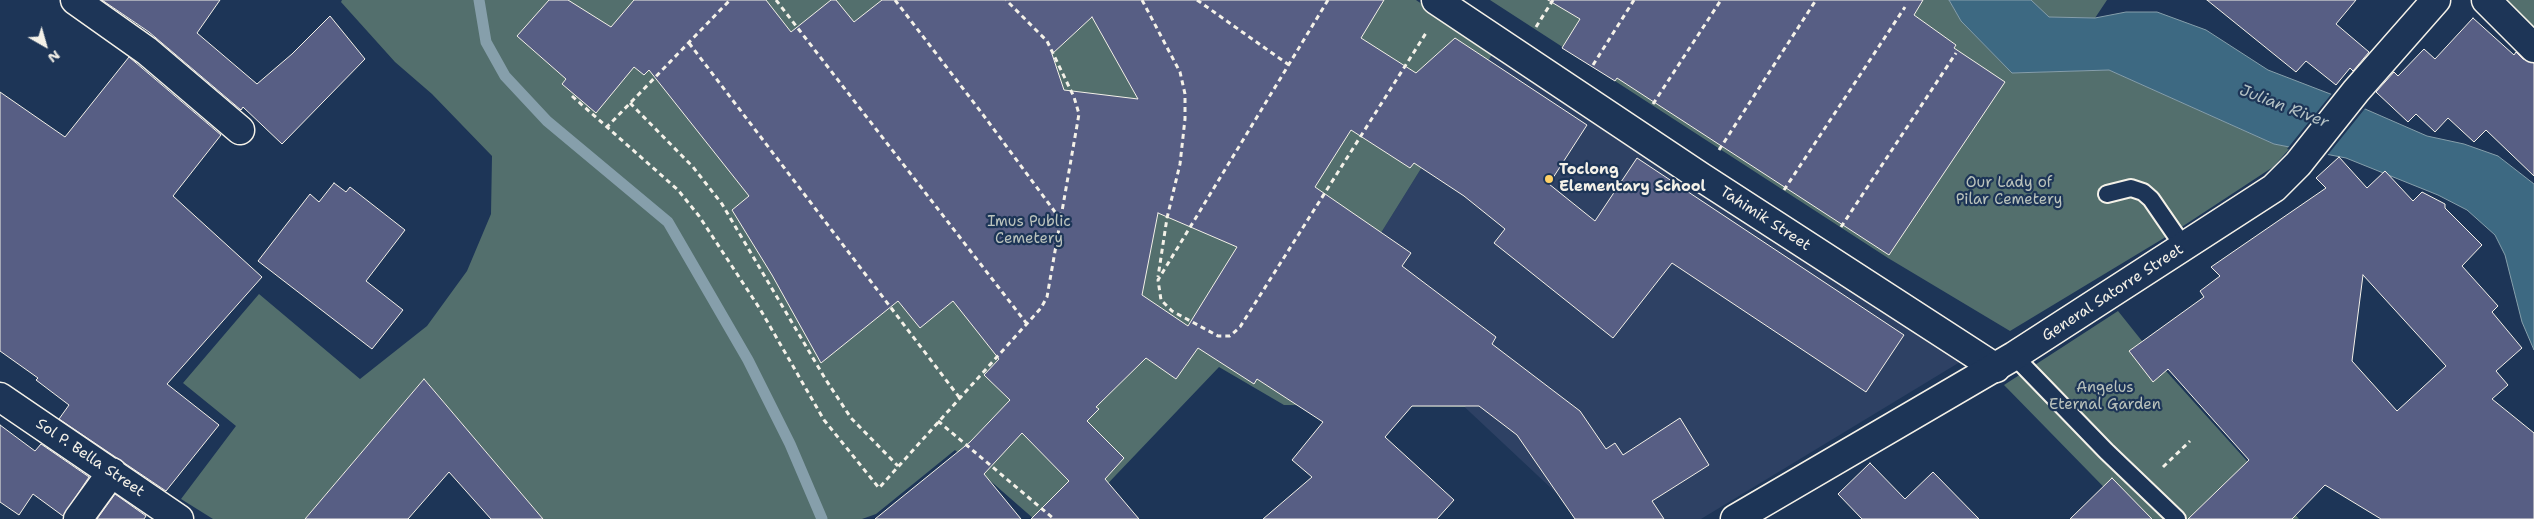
<!DOCTYPE html>
<html>
<head>
<meta charset="utf-8">
<style>
  body { margin:0 }
  #map { position:relative; width:2534px; height:519px; overflow:hidden; background:#1d3557; font-family:"Shantell Sans",sans-serif }
  canvas { display:block }
  .north { position:absolute; left:20px; top:20px; width:50px; height:50px; -webkit-text-stroke:4px #1d3557; paint-order:stroke; rotate:142deg; font-size:14px; font-weight:700; line-height:20px; text-align:center; color:#f4f1e8 }
  .north::after { content:''; display:block; margin:auto; width:18px; height:22px; background:#f4f1e8; clip-path:polygon(50% 0,100% 100%,50% 72%,0 100%) }
</style>
</head>
<body>
<div id="map">
<canvas width="2534" height="519"></canvas>
<div class="north">N</div>
</div>
<script>
const ctx = document.querySelector('canvas').getContext('2d');
ctx.lineJoin = 'round';
function fill(path, color) {
  ctx.fillStyle = color;
  ctx.fill(path, 'evenodd');
}
function shape(rows) {
  const path = new Path2D();
  for (const r of rows) {
    path.moveTo(r[0], r[1]);
    for (let i = 2; i < r.length; i += 2) path.lineTo(r[i], r[i + 1]);
  }
  return path;
}
function trace(path, color, width, dash) {
  ctx.strokeStyle = color;
  ctx.lineWidth = width;
  ctx.lineCap = dash ? 'butt' : 'round';
  ctx.setLineDash(dash || []);
  ctx.stroke(path);
}
function write(font, color, halo, rows, align = 'center') {
  ctx.font = font + ' "Shantell Sans",sans-serif';
  ctx.lineWidth = 4.5;
  ctx.setLineDash([]);
  ctx.textBaseline = 'middle';
  ctx.strokeStyle = halo;
  ctx.fillStyle = color;
  for (const [text, x, y, turn = 0] of rows) {
    ctx.save();
    ctx.translate(x, y);
    ctx.rotate((+turn || 0) * Math.PI / 180);
    ctx.textAlign = isNaN(turn) ? turn : align;
    if (halo) ctx.strokeText(text, 0, 0);
    ctx.fillText(text, 0, 0);
    ctx.restore();
  }
}
fill(shape([
  [1493,53,1960,362,1701,519,1584,519,1439,383,1336,305]
]), '#2e4164');
fill(shape([
  [342,0,1416,0,1493,53,1336,305,1439,383,1466,407,1284,405,1219,367,1074,519,1034,519,955,450,876,514,862,519,543,519,424,379,305,519,213,519,181,499,236,426,183,383,259,294,360,379,427,326,467,271,491,214,492,156,432,94,395,62,341,2],
  [1490,0,1949,0,1961,21,2012,73,2109,70,2274,144,2291,147,2273,167,2174,232,2010,331,1888,258],
  [2031,0,2107,0,2095,18,2048,17],
  [2495,0,2534,0,2534,37],
  [2118,311,2166,371,2299,519,2135,519,2004,385]
]), '#536f6d');
const water = shape([
  [1949,0,2031,0,2049,17,2095,18,2126,12,2157,12,2206,30,2268,70,2333,95,2427,136,2464,144,2498,156,2534,184,2534,350,2522,322,2505,255,2495,235,2467,210,2438,195,2346,158,2274,144,2109,70,2012,73,1961,21,1949,0]
]);
fill(water, '#3d6982');
trace(water, '#869fab', 1);
fill(shape([
  [2333,92,2367,106,2326,157,2287,149]
]), '#1d3557');
trace(shape([
  [479,0,486,42,505,76,547,121,668,222,748,360,790,444,822,519]
]), '#869fab', 11);
const building = shape([
  [102,0,220,0,197,33,257,84,292,54,330,16,365,59,282,144,243,107,241,110,149,32,102,0],
  [549,0,568,0,611,27,634,0,766,0,791,32,831,0,836,0,854,22,882,0,1384,0,1361,38,1416,73,1455,38,1587,125,1549,184,1595,221,1637,158,1904,335,1866,392,1672,263,1613,338,1494,243,1505,229,1464,196,1414,163,1410,168,1351,130,1315,187,1411,253,1402,266,1496,337,1492,344,1580,411,1606,449,1615,443,1623,455,1680,418,1709,465,1652,501,1664,519,1575,519,1517,435,1479,406,1412,406,1385,437,1454,500,1437,519,1263,519,1312,477,1292,460,1323,422,1257,379,1254,384,1198,348,1176,379,1146,358,1096,407,1099,409,1087,421,1124,458,1105,479,1139,519,1031,519,1069,481,1022,433,984,474,1021,519,875,519,970,442,1010,400,984,375,999,359,953,301,920,328,898,301,821,363,772,275,732,210,749,196,649,70,644,75,634,67,596,113,562,84,566,79,517,36,549,0],
  [1092,17,1138,99,1064,90,1052,54,1092,17],
  [1158,213,1237,247,1188,326,1142,295,1158,213],
  [1548,0,1923,0,1914,15,1956,45,1954,48,2005,82,1889,255,1617,78,1615,81,1562,48,1580,19,1548,0],
  [2207,0,2356,0,2336,24,2369,52,2353,71,2350,68,2336,85,2306,61,2296,72,2207,0],
  [2473,18,2514,55,2516,52,2523,59,2534,63,2534,176,2486,130,2474,142,2448,118,2435,132,2416,114,2408,122,2376,92,2394,72,2398,76,2424,49,2435,59,2473,18],
  [129,57,221,135,173,196,262,277,167,384,219,425,166,491,59,419,69,405,36,380,38,378,0,351,0,92,65,137,129,57],
  [2339,157,2367,188,2385,171,2413,201,2422,192,2445,204,2445,208,2482,245,2462,266,2498,306,2492,312,2522,348,2496,371,2508,385,2492,399,2534,433,2534,519,2381,519,2325,485,2292,519,2188,519,2249,460,2168,369,2153,382,2129,351,2204,297,2200,291,2220,276,2211,267,2326,188,2316,178,2339,157],
  [2363,275,2446,366,2397,411,2352,361,2363,275],
  [334,183,346,192,350,187,405,230,366,281,403,310,372,349,258,261,310,194,319,202,334,183],
  [424,379,543,519,491,519,449,472,408,519,305,519,424,379],
  [0,425,35,451,41,444,89,477,63,516,33,494,19,515,0,502,0,425],
  [1870,463,1905,499,1933,472,1979,519,1862,519,1838,494,1870,463],
  [2112,478,2152,519,2070,519,2112,478],
  [115,494,146,516,144,519,97,519,115,494]
]);
fill(building, '#575e84');
trace(building, '#f4f1e8', 1);
const lane = shape([
  [2107,194,2131,188,2143,192,2151,199,2184,247],
  [2014,356,2106,451,2177,519]
]);
const street = shape([
  [75,0,147,51,240,130],
  [1436,0,1701,177,1996,368],
  [2486,0,2534,48],
  [0,397,179,519],
  [78,519,112,472]
]);
const secondary = shape([
  [1735,519,2014,356,2274,188,2298,164,2356,91,2436,0]
]);
trace(lane, '#f4f1e8', 20);
trace(street, '#f4f1e8', 31);
trace(secondary, '#f4f1e8', 31);
trace(shape([
  [776,0,1027,324],
  [895,0,981,112,1061,220],
  [1142,0,1180,72,1185,94,1185,119,1180,164,1167,218,1158,277],
  [1197,0,1289,65],
  [1328,0,1158,280,1161,300,1172,311,1218,336,1230,336,1240,327,1426,33],
  [1536,27,1553,0],
  [689,43,959,397],
  [1593,65,1634,0],
  [572,96,678,190,699,216,760,309,824,420,879,488,1041,308,1047,297,1079,114,1074,97,1047,41,1006,0],
  [630,103,693,167,722,204,826,380,851,418,898,466],
  [1653,104,1721,0],
  [606,128,730,0],
  [1719,150,1816,0],
  [1784,190,1905,7],
  [1841,227,1956,53],
  [938,421,1054,519],
  [2163,467,2190,441]
]), '#f4f1e8', 3, [5, 4]);
trace(lane, '#1d3557', 16);
trace(street, '#1d3557', 28);
trace(secondary, '#1d3557', 28);
for (const [x, y, r, color] of [
  [1549,179,5,"#ffd166"]
]) {
  const dot = new Path2D();
  dot.arc(x, y, r, 0, 2 * Math.PI);
  ctx.fillStyle = color;
  ctx.fill(dot);
  trace(dot, '#1d3557', 2);
}
write('bold 15px', '#f4f1e8', '#1d3557', [
  ["Toclong",1559,170],
  ["Elementary School",1559,187]
], 'left');
write('15px', '#bcc4bd', '#1d3557', [
  ["Our Lady of",2009,183],
  ["Pilar Cemetery",2009,200],
  ["Imus Public",1029,222],
  ["Cemetery",1029,239],
  ["Angelus",2105,388],
  ["Eternal Garden",2105,405]
]);
write('15px', '#f4f1e8', '#1d3557', [
  ["Tahimik Street",1765,219,33],
  ["General Satorre Street",2113,293,-33],
  ["Sol P. Bella Street",90,458,34]
]);
write('italic 16px', '#b4c1c4', '#1d3557', [
  ["Julian River",2284,107,21]
]);
</script>
</body>
</html>
